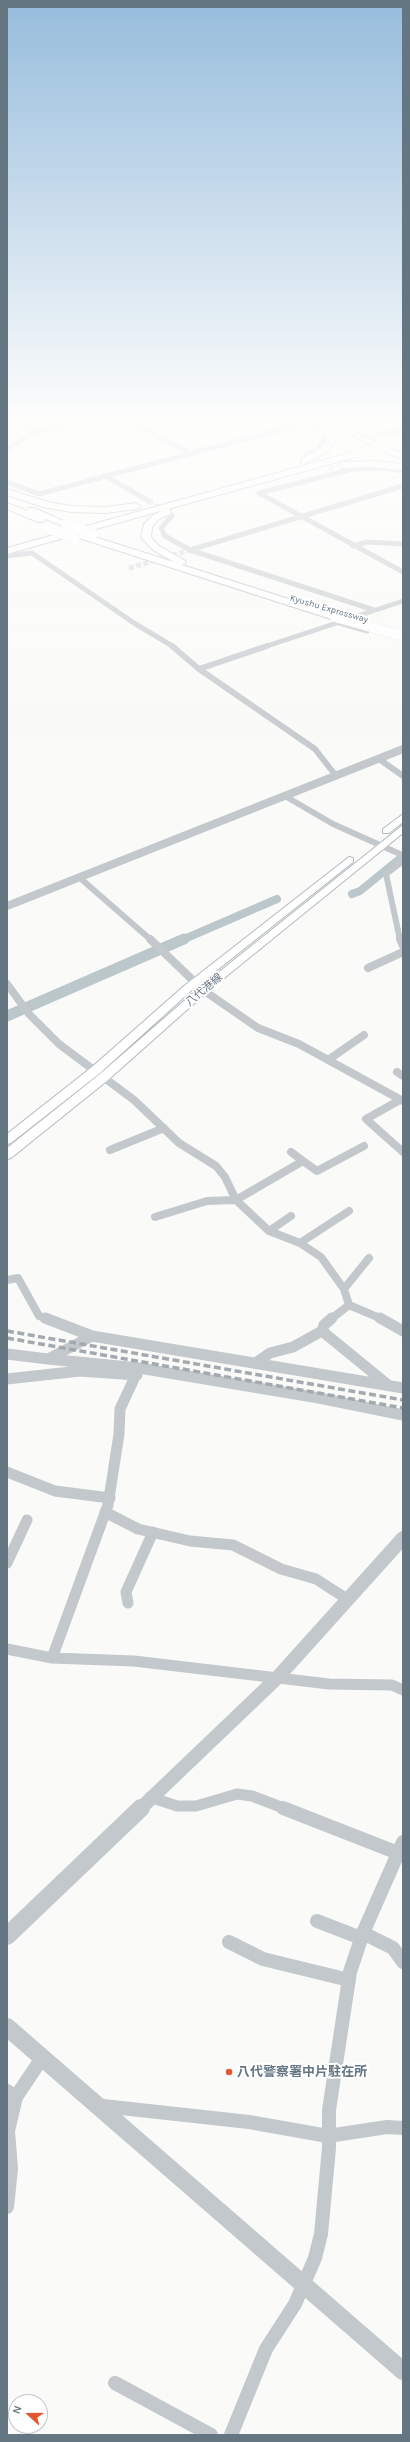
<!DOCTYPE html>
<html>
<head>
<meta charset="utf-8">
<style>
  body { margin:0 }
  #map { position:relative; width:410px; height:2442px; overflow:hidden; background:#fafaf8; font-family:Karla,sans-serif }
  canvas { display:block }
  .frame { position:absolute; inset:0; border:8px solid #657683; pointer-events:none }
  .north { position:absolute; left:8px; top:2394px; width:40px; height:40px; box-sizing:border-box; background:#fff; border:1px solid #c1c8cd; border-radius:50%; rotate:291deg; font-size:11px; font-weight:700; line-height:16px; text-align:center; color:#657683 }
  .north::after { content:''; display:block; margin:auto; width:14px; height:18px; background:#e4572e; clip-path:polygon(50% 0,100% 100%,50% 72%,0 100%) }
</style>
</head>
<body>
<div id="map">
<canvas width="410" height="2442"></canvas>
<div class="frame"></div>
<div class="north">N</div>
</div>
<script>
const ctx = document.querySelector('canvas').getContext('2d');
ctx.lineJoin = 'round';
function shape(rows) {
  const path = new Path2D();
  for (const r of rows) {
    path.moveTo(r[0], r[1]);
    for (let i = 2; i < r.length; i += 2) path.lineTo(r[i], r[i + 1]);
  }
  return path;
}
function trace(path, color, width, dash) {
  ctx.strokeStyle = color;
  ctx.lineWidth = width;
  ctx.lineCap = dash ? 'butt' : 'round';
  ctx.setLineDash(dash || []);
  ctx.stroke(path);
}
function fill(path, color) {
  ctx.fillStyle = color;
  ctx.fill(path, 'evenodd');
}
function write(font, color, halo, rows, align = 'center') {
  ctx.font = font + ' Karla,"Noto Sans JP",sans-serif';
  ctx.lineWidth = 4;
  ctx.setLineDash([]);
  ctx.textBaseline = 'middle';
  ctx.strokeStyle = halo;
  ctx.fillStyle = color;
  for (const [text, x, y, turn = 0] of rows) {
    ctx.save();
    ctx.translate(x, y);
    ctx.rotate((+turn || 0) * Math.PI / 180);
    ctx.textAlign = isNaN(turn) ? turn : align;
    if (halo) ctx.strokeText(text, 0, 0);
    ctx.fillText(text, 0, 0);
    ctx.restore();
  }
}
trace(shape([
  [352,894,360,891,403,856],
  [182,940,277,899]
]), '#bbc7cb', 8);
trace(shape([
  [7,1016,184,939]
]), '#bbc7cb', 11);
trace(shape([
  [310,456,333,469],
  [149,501,169,513],
  [129,568,190,550]
]), '#d5d9db', 5, [5, 2.5]);
const secondary = shape([
  [403,814,403,822,389,833,383,833,383,829,403,814],
  [403,825,403,833,207,992,108,1080,11,1158,7,1159,7,1148,100,1074,199,988,403,825],
  [349,857,353,858,353,862,192,990,100,1073,11,1143,7,1144,7,1134,92,1067,184,986,349,857]
]);
const trunk = shape([
  [319,420,329,420,403,455,403,460,319,420]
]);
const motorway = shape([
  [310,420,323,421,336,438,329,451,304,464,301,463,301,459,323,447,328,438,317,425,310,420],
  [333,420,344,420,403,447,403,453,333,420],
  [360,450,364,453,363,455,168,509,171,510,171,514,159,519,152,527,151,537,159,546,184,560,186,562,182,565,339,615,339,619,331,619,79,538,78,534,7,554,7,548,360,450],
  [164,510,153,515,144,524,141,537,153,550,174,562,82,533,164,510],
  [374,461,403,464,403,470,374,467,342,468,338,465,342,462,374,461],
  [7,489,48,502,71,506,106,507,136,503,141,506,136,509,106,513,71,512,43,507,7,495,7,489],
  [7,503,27,511,28,508,34,508,71,524,66,527,45,519,44,522,38,522,7,509,7,503]
]);
trace(secondary, '#b3babf', 2);
trace(trunk, '#b4b9bd', 2);
trace(motorway, '#b4b9bd', 2);
trace(shape([
  [12,420,35,432],
  [128,420,192,454],
  [309,422,324,433,325,437,317,450,307,455,310,456],
  [375,436,403,430],
  [7,449,35,432,86,420],
  [403,471,385,468,353,469,259,493,403,572],
  [104,475,149,501],
  [7,482,39,494,309,422,304,420],
  [170,513,172,516,161,528,165,536,190,550,374,610],
  [353,546,368,542,403,544],
  [190,550,403,486],
  [7,556,32,553,134,623,174,647],
  [336,622,367,631],
  [264,647,403,601]
]), '#c3c8cc', 5);
trace(shape([
  [172,646,199,669,315,749,336,776],
  [199,669,267,646],
  [379,759,403,776],
  [285,796,333,824,400,854,403,858],
  [80,878,151,940],
  [400,940,386,874,403,861]
]), '#c3c8cc', 6);
trace(shape([
  [150,939,203,990,258,1028,299,1044,403,1101],
  [400,939,403,946],
  [368,968,403,952],
  [7,984,29,1014,59,1044,134,1100,179,1143,216,1166,225,1177,236,1200,269,1231,300,1243,321,1257,344,1289,349,1305,331,1319],
  [328,1060,364,1035],
  [397,1072,403,1076],
  [400,1100,366,1119,403,1152],
  [110,1150,164,1128],
  [303,1161,317,1171,364,1146],
  [155,1217,207,1201,236,1200,303,1161,291,1152],
  [269,1231,291,1216],
  [300,1243,349,1211],
  [7,1280,18,1278,39,1316,48,1319],
  [344,1289,369,1258],
  [349,1305,382,1319]
]), '#c3c8cc', 8);
trace(shape([
  [45,1318,92,1336],
  [380,1318,403,1331],
  [322,1331,388,1385],
  [7,1354,48,1359,92,1336,403,1388],
  [48,1359,139,1368,319,1398,403,1415],
  [257,1362,270,1353,293,1347,322,1331,324,1325,332,1318],
  [7,1379,80,1371,137,1375],
  [7,1472,55,1491,110,1498],
  [105,1512,138,1529,190,1541,233,1545,281,1569,316,1579,347,1599],
  [7,1563,27,1520],
  [128,1603,126,1592,153,1532],
  [7,1649,52,1658,134,1661,329,1684,392,1685,403,1690],
  [52,1658,108,1505,119,1434,120,1409,139,1368],
  [150,1797,177,1806,196,1806,237,1794,252,1796,286,1809]
]), '#c3c8cc', 11);
trace(shape([
  [283,1808,398,1853],
  [317,1921,361,1938],
  [363,1933,393,1948,403,1962],
  [229,1942,263,1959,349,1980],
  [7,2091,16,2097,42,2058],
  [103,2106,249,2122,328,2136,387,2127,403,2128],
  [7,2207,11,2169,8,2131,16,2097],
  [115,2383,211,2435],
  [231,2435,266,2349,295,2304,315,2258,321,2234,329,2148,329,2110,350,1972,363,1933,403,1842]
]), '#c3c8cc', 14);
trace(shape([
  [7,906,403,749]
]), '#c3c8cc', 8);
trace(shape([
  [140,1809,277,1678,403,1538]
]), '#c3c8cc', 14);
trace(shape([
  [7,1936,141,1808],
  [7,2027,403,2371]
]), '#c3c8cc', 18);
fill(secondary, '#fff');
fill(trunk, '#fff');
fill(motorway, '#fff');
trace(shape([
  [7,1331,403,1400],
  [7,1338,403,1408]
]), '#a2aab0', 3.5, [7, 3.5]);
const motorwayBridge = shape([
  [360,453,399,442],
  [66,524,93,534],
  [48,528,74,538],
  [335,617,403,636]
]);
trace(motorwayBridge, '#b4b9bd', 10, []);
trace(motorwayBridge, '#fff', 10);
const sky = ctx.createLinearGradient(0, 0, 0, 762);
sky.addColorStop(0, '#96bcdc');
sky.addColorStop(0.55, '#fdfdfc');
sky.addColorStop(1, '#fdfdfc00');
ctx.fillStyle = sky;
ctx.fillRect(0, 0, 410, 762);
for (const [x, y, r, color] of [
  [229,2072,4,"#e4572e"]
]) {
  const dot = new Path2D();
  dot.arc(x, y, r, 0, 2 * Math.PI);
  ctx.fillStyle = color;
  ctx.fill(dot);
  trace(dot, '#fff', 1.5);
}
write('9px', '#657683', '#fff', [
  ["Kyushu Expressway",329,609,16]
]);
write('11px', '#657683', '#fff', [
  ["八代港線",204,990,-40]
]);
write('bold 13px', '#657683', '#fff', [
  ["八代警察署中片駐在所",237,2072]
], 'left');
</script>
</body>
</html>
